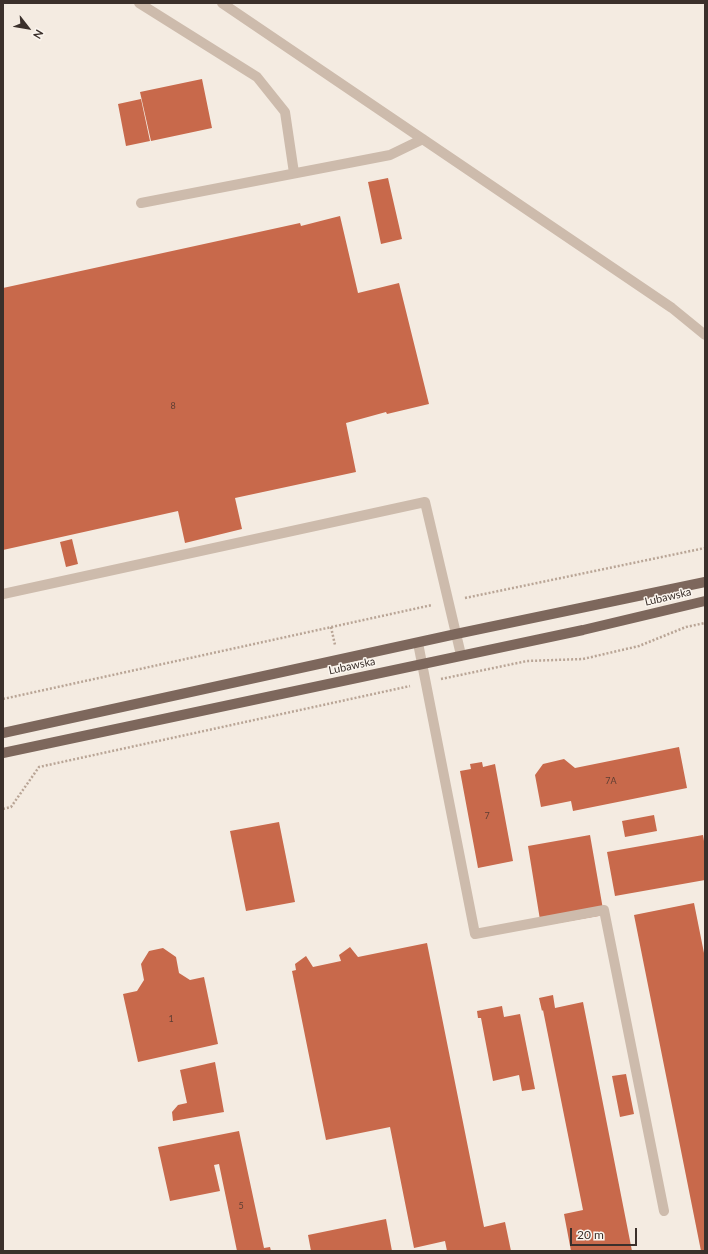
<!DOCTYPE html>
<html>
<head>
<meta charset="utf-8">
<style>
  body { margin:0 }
  #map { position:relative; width:708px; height:1254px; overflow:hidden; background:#f4ebe1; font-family:Lato,sans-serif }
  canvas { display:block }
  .frame { position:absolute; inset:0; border:4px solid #3b302b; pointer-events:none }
  .north { position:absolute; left:8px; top:8px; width:40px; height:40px; -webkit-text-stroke:3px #fbf5ee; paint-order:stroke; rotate:121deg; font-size:11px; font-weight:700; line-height:16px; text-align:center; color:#3b302b }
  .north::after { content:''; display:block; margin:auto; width:14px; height:18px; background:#3b302b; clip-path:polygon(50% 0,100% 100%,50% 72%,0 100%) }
  .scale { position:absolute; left:570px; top:1228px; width:67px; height:18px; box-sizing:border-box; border:2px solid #3b302b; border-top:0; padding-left:5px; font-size:12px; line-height:14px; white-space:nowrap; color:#3b302b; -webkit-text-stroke:3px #fbf5ee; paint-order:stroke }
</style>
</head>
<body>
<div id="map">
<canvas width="708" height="1254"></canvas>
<div class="frame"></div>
<div class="north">N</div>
<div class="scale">20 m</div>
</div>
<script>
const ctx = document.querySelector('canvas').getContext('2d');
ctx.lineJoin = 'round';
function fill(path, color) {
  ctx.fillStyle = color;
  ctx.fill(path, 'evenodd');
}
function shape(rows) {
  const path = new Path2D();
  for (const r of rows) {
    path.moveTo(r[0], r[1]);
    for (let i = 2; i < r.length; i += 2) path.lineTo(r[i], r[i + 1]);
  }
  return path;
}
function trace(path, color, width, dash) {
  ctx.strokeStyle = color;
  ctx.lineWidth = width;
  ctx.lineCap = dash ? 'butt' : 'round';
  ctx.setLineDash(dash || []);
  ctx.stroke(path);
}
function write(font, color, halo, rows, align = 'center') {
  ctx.font = font + ' Lato,sans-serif';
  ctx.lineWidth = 3;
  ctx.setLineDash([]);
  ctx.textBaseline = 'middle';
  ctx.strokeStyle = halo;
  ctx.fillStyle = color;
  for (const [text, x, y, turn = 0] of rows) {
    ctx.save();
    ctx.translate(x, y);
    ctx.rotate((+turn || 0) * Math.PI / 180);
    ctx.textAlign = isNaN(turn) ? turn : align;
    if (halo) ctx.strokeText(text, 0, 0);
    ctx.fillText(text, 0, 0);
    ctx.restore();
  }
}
fill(shape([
  [202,79,212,128,151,141,140,92],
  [141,99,150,141,126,146,118,104],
  [388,178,402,239,381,244,368,182],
  [340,216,358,293,399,283,429,404,387,414,386,412,346,423,356,472,235,498,242,529,185,543,178,511,3,550,3,288,300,223,301,226],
  [72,539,78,564,66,567,60,542],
  [679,747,687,788,573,811,571,801,541,807,535,775,543,764,564,759,575,768],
  [482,762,483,767,495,764,513,861,478,868,460,771,471,769,470,764],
  [654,815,657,831,625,837,622,821],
  [279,822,295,902,246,911,230,831],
  [590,835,604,915,541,926,528,846],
  [703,835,705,847,705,880,615,896,607,852],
  [694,903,705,958,705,1251,701,1251,634,915],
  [427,943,484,1227,505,1222,511,1251,447,1251,445,1241,414,1248,390,1127,326,1140,292,971,296,970,295,964,306,956,313,967,341,961,339,955,350,947,358,957],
  [163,948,176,957,179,973,190,980,204,977,218,1044,138,1062,123,994,137,991,144,980,141,964,149,951],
  [553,995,555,1008,583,1002,632,1251,571,1251,564,1214,583,1210,543,1010,542,1011,539,998],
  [502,1006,504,1017,520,1014,535,1089,522,1091,519,1075,493,1081,481,1018,478,1018,477,1011],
  [215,1062,224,1112,173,1121,172,1112,178,1105,187,1103,180,1070],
  [626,1074,634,1114,620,1117,612,1076],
  [239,1131,264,1248,270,1247,271,1251,237,1251,219,1164,214,1165,220,1191,170,1201,158,1147],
  [386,1219,392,1251,311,1251,308,1235]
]), '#c8694b');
trace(shape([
  [465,598,705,548],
  [331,627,335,645],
  [441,679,527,661,583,659,639,646,686,627,705,623],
  [3,699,432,605],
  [3,809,11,807,39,767,410,686]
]), '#b9a596', 2.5, [2, 2]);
trace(shape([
  [139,3,257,77,285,112,294,173],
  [222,3,672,308,705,335],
  [141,203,390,155,423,139],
  [3,594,425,502,461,655],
  [418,643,475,934,604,910,664,1211]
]), '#cdbbac', 10);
trace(shape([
  [3,733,456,634,705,582],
  [3,753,583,630,705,601]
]), '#7d675c', 10);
write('9px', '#5e3e33', null, [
  ["8",173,406],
  ["7A",611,781],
  ["7",487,816],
  ["1",171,1019],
  ["5",241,1206]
]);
write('11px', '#3b302b', '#fbf5ee', [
  ["Lubawska",668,597,-13],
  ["Lubawska",352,666,-12]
]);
</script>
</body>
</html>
